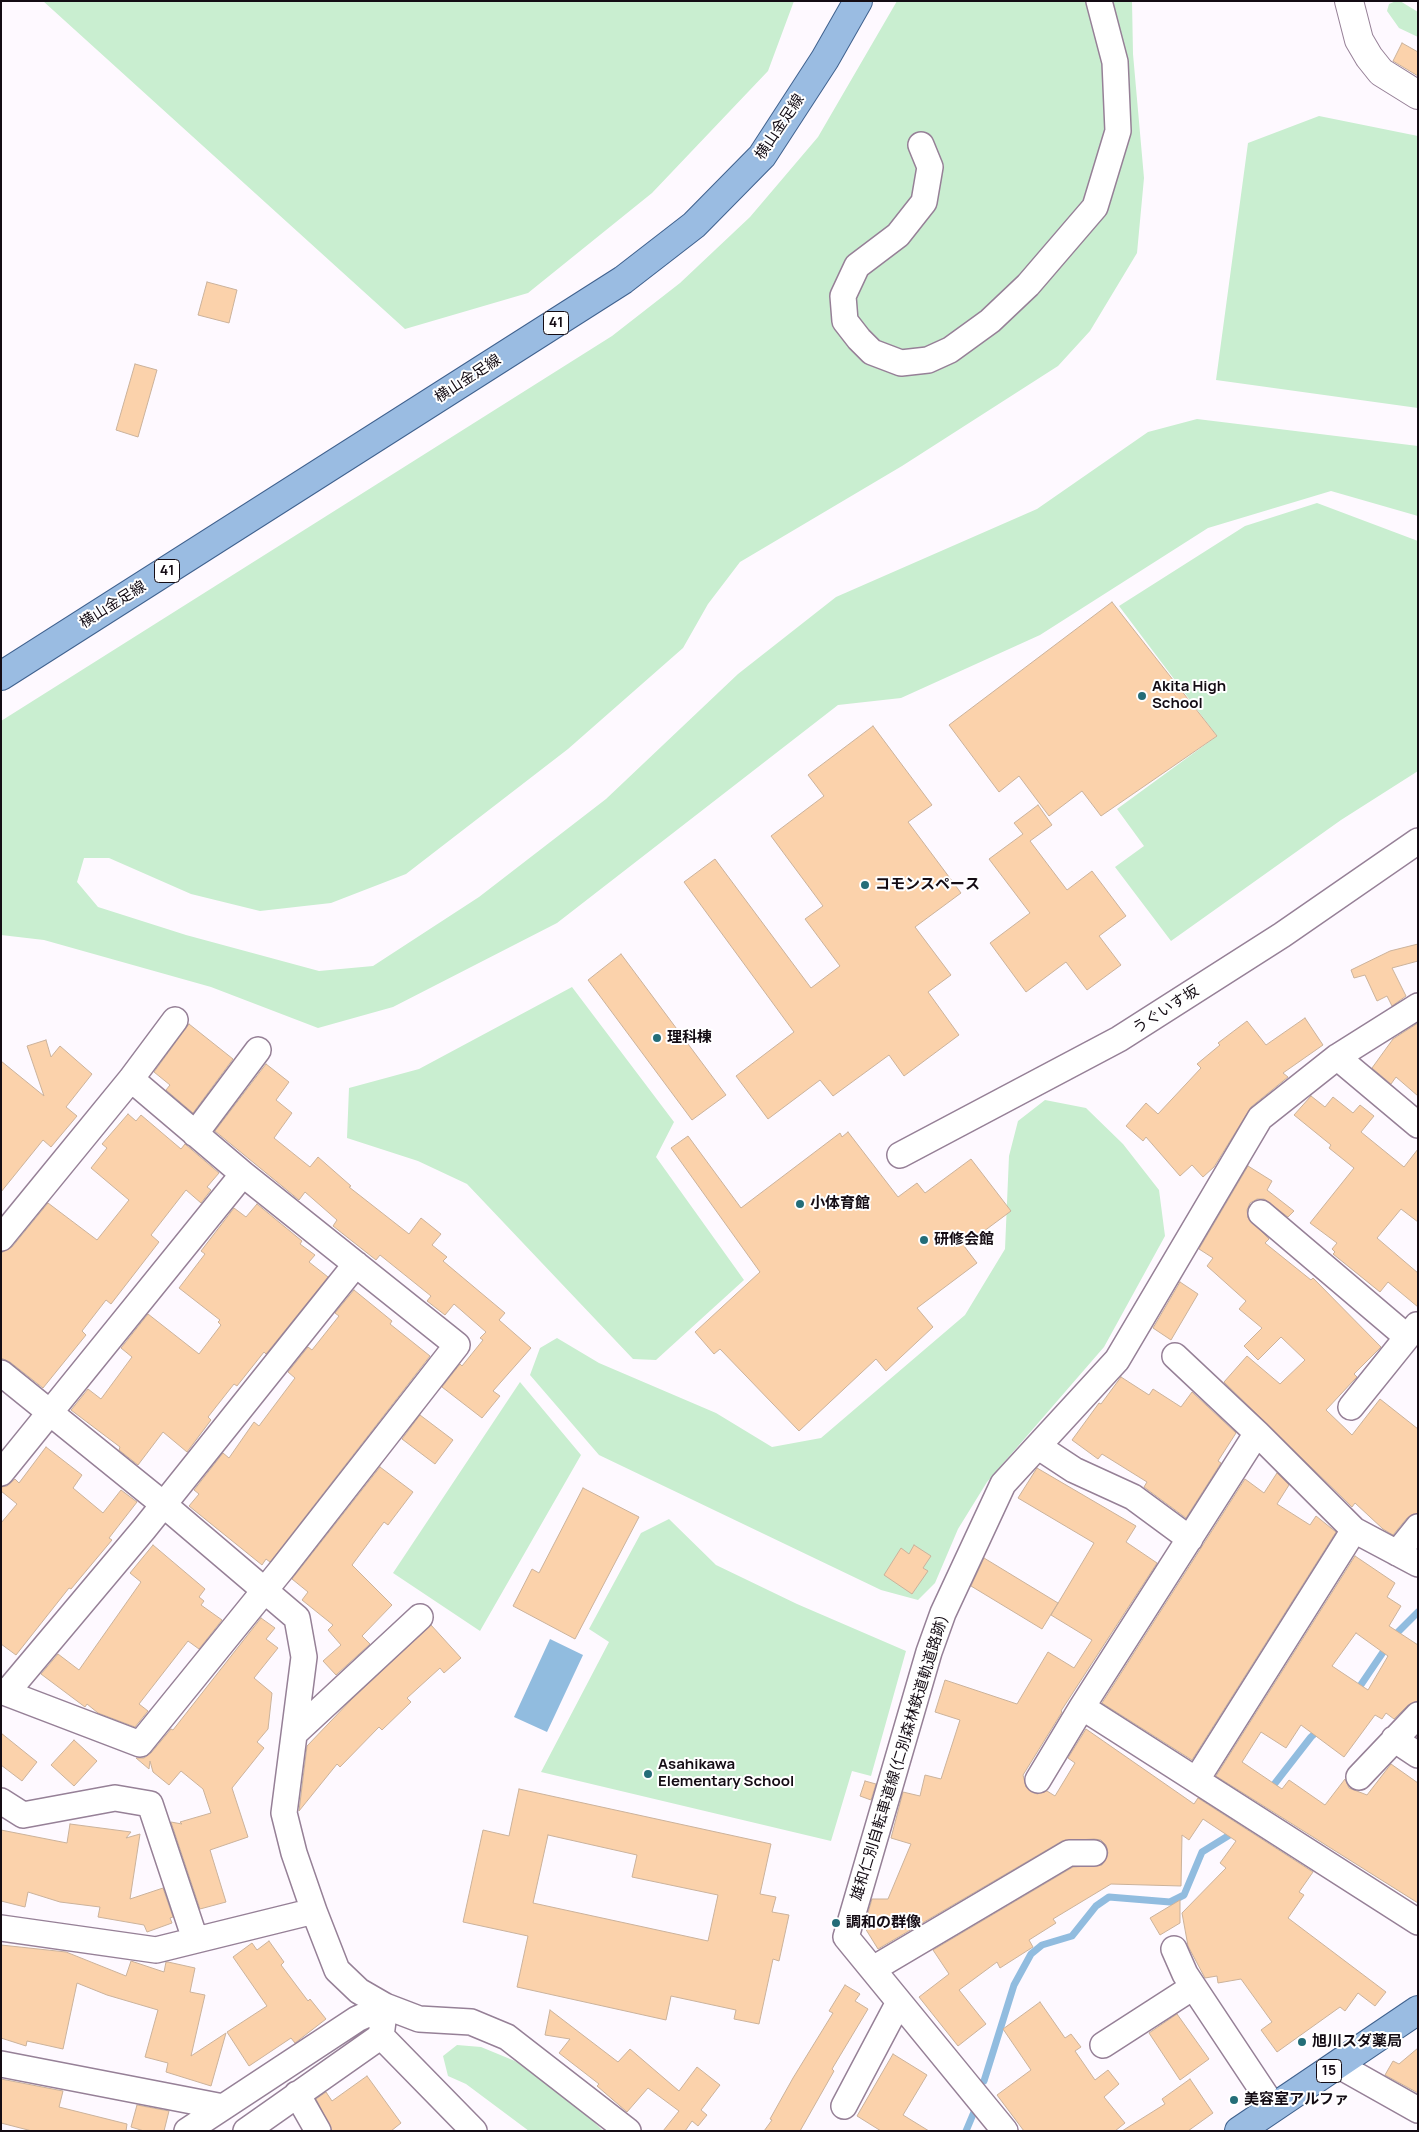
<!DOCTYPE html>
<html>
<head>
<meta charset="utf-8">
<style>
  body { margin:0 }
  #map { position:relative; width:1419px; height:2132px; overflow:hidden; background:#fef9ff; font-family:Manrope,sans-serif }
  canvas { display:block }
  .frame { position:absolute; inset:0; border:2px solid #140c14; pointer-events:none }
</style>
</head>
<body>
<div id="map">
<canvas width="1419" height="2132"></canvas>
<div class="frame"></div>
</div>
<script>
const ctx = document.querySelector('canvas').getContext('2d');
ctx.lineJoin = 'round';
function fill(path, color) {
  ctx.fillStyle = color;
  ctx.fill(path, 'evenodd');
}
function shape(rows) {
  const path = new Path2D();
  for (const r of rows) {
    path.moveTo(r[0], r[1]);
    for (let i = 2; i < r.length; i += 2) path.lineTo(r[i], r[i + 1]);
  }
  return path;
}
function trace(path, color, width, dash) {
  ctx.strokeStyle = color;
  ctx.lineWidth = width;
  ctx.lineCap = dash ? 'butt' : 'round';
  ctx.setLineDash(dash || []);
  ctx.stroke(path);
}
function write(font, color, halo, rows, align = 'center') {
  ctx.font = font + ' Manrope,"Noto Sans JP",sans-serif';
  ctx.lineWidth = 4;
  ctx.setLineDash([]);
  ctx.textBaseline = 'middle';
  ctx.strokeStyle = halo;
  ctx.fillStyle = color;
  for (const [text, x, y, turn = 0] of rows) {
    ctx.save();
    ctx.translate(x, y);
    ctx.rotate((+turn || 0) * Math.PI / 180);
    ctx.textAlign = isNaN(turn) ? turn : align;
    if (halo) ctx.strokeText(text, 0, 0);
    ctx.fillText(text, 0, 0);
    ctx.restore();
  }
}
fill(shape([
  [43,1,794,1,768,71,652,193,528,293,405,329],
  [897,1,1132,1,1133,54,1144,178,1137,253,1090,331,1058,366,902,466,740,562,708,604,683,648,568,749,406,874,331,903,260,911,191,894,109,858,84,858,77,882,98,907,186,935,319,971,373,966,479,897,606,799,738,674,836,597,1037,509,1148,432,1197,419,1418,446,1418,516,1331,491,1208,528,1040,635,901,698,838,705,557,923,393,1007,318,1028,211,987,44,940,1,935,1,721,612,336,680,283,750,217,818,137],
  [1396,1,1400,1,1418,12,1418,37,1399,28,1387,11,1389,4],
  [1319,116,1418,136,1418,408,1216,380,1248,143],
  [1317,503,1418,541,1418,771,1341,820,1171,941,1115,867,1144,846,1117,809,1217,736,1119,606,1245,526],
  [572,987,674,1122,656,1157,744,1280,656,1360,633,1359,467,1184,418,1161,347,1138,349,1088,419,1069],
  [1045,1100,1086,1108,1123,1144,1159,1190,1165,1236,1104,1347,987,1482,958,1529,935,1583,918,1600,881,1590,599,1455,530,1375,540,1348,557,1338,599,1363,716,1413,772,1447,821,1438,965,1315,1005,1249,1009,1156,1018,1121],
  [520,1382,581,1455,480,1631,393,1573],
  [669,1519,716,1565,797,1604,906,1651,871,1776,852,1771,831,1841,541,1772,609,1642,589,1629,641,1533],
  [457,2045,481,2047,515,2061,571,2098,603,2131,529,2131,466,2084,448,2076,443,2056]
]), '#c9eed0');
fill(shape([
  [550,1639,583,1655,547,1732,514,1717]
]), '#91bcdf');
trace(shape([
  [1356,1692,1394,1636,1418,1612],
  [1269,1791,1311,1737,1321,1728],
  [984,2081,1014,1985,1031,1954,1042,1945,1072,1936,1096,1906,1109,1897,1170,1902,1184,1895,1202,1852,1236,1831],
  [966,2131,974,2112]
]), '#91bcdf', 7);
const building = shape([
  [1402,43,1418,52,1418,76,1393,61,1402,43],
  [207,282,237,290,229,323,198,315,207,282],
  [135,364,157,370,138,437,116,430,135,364],
  [1112,602,1217,736,1101,816,1082,791,1049,816,1019,776,999,792,949,725,1112,602],
  [873,726,932,805,908,822,961,893,915,927,951,975,928,992,959,1035,904,1076,889,1055,833,1096,820,1080,768,1119,736,1076,794,1032,684,882,715,859,811,988,840,966,805,919,823,906,771,836,824,796,808,775,873,726],
  [1038,805,1052,825,1030,841,1067,890,1092,871,1126,916,1099,936,1121,965,1087,990,1066,962,1026,992,990,943,1030,913,989,859,1023,834,1014,823,1038,805],
  [1418,944,1418,961,1392,968,1406,996,1392,1006,1387,996,1377,1001,1365,975,1354,978,1351,970,1390,951,1418,944],
  [621,954,726,1095,692,1120,588,980,621,954],
  [1305,1018,1323,1045,1283,1073,1288,1077,1251,1107,1214,1167,1203,1177,1192,1165,1180,1176,1146,1137,1143,1141,1126,1126,1146,1103,1158,1114,1201,1068,1197,1064,1220,1045,1218,1043,1247,1021,1266,1045,1305,1018],
  [1418,1023,1418,1096,1396,1077,1391,1084,1372,1068,1393,1039,1418,1023],
  [189,1024,233,1059,193,1113,166,1090,170,1085,154,1072,189,1024],
  [46,1040,51,1057,60,1046,92,1074,66,1107,77,1116,51,1147,43,1140,1,1192,1,1061,44,1096,27,1046,46,1040],
  [266,1064,289,1082,276,1100,292,1113,274,1138,310,1167,318,1157,351,1186,349,1187,409,1234,421,1218,441,1234,432,1245,447,1257,443,1261,505,1313,499,1320,531,1348,493,1391,500,1396,482,1418,442,1387,460,1364,462,1366,483,1340,480,1338,486,1332,454,1304,445,1315,427,1301,431,1296,380,1255,376,1260,333,1226,337,1220,305,1192,299,1200,215,1131,266,1064],
  [1311,1096,1325,1107,1333,1097,1353,1113,1360,1105,1374,1116,1361,1132,1404,1167,1418,1149,1418,1222,1401,1209,1377,1238,1418,1273,1418,1307,1388,1282,1380,1292,1333,1254,1335,1252,1332,1249,1337,1243,1310,1223,1354,1168,1329,1148,1331,1145,1294,1115,1311,1096],
  [128,1114,136,1121,141,1115,181,1149,185,1144,219,1173,207,1187,211,1190,201,1203,186,1190,151,1235,159,1242,111,1304,106,1300,82,1331,86,1335,43,1388,10,1362,1,1358,1,1253,12,1247,48,1203,97,1240,129,1200,91,1168,107,1148,102,1144,128,1114],
  [848,1132,898,1197,917,1183,925,1193,971,1159,1011,1211,964,1246,977,1263,917,1308,933,1327,886,1371,876,1359,799,1431,720,1349,714,1354,695,1332,760,1272,671,1148,688,1136,741,1208,840,1133,842,1137,848,1132],
  [1248,1166,1272,1181,1267,1190,1294,1211,1288,1217,1264,1199,1257,1199,1250,1203,1247,1210,1248,1218,1269,1239,1265,1243,1311,1280,1313,1278,1381,1347,1354,1374,1357,1377,1354,1380,1326,1410,1352,1435,1380,1399,1418,1429,1418,1513,1407,1518,1393,1535,1383,1529,1355,1503,1352,1507,1224,1382,1247,1356,1280,1384,1305,1360,1281,1337,1258,1360,1244,1346,1262,1328,1239,1309,1246,1301,1207,1266,1213,1258,1199,1249,1248,1166],
  [257,1204,302,1241,300,1244,315,1255,309,1262,328,1277,266,1354,264,1352,237,1386,234,1384,208,1417,211,1420,187,1452,163,1432,138,1465,119,1450,120,1447,71,1410,88,1389,101,1399,132,1357,121,1348,148,1314,199,1354,221,1325,218,1322,220,1320,179,1288,205,1254,201,1251,234,1208,246,1217,257,1204],
  [1180,1282,1198,1294,1171,1340,1153,1328,1180,1282],
  [354,1290,392,1321,390,1324,430,1356,270,1562,266,1559,262,1565,189,1506,199,1494,194,1490,223,1453,229,1458,254,1422,259,1426,295,1378,288,1372,308,1347,312,1350,339,1316,335,1313,354,1290],
  [1121,1377,1149,1395,1153,1389,1181,1407,1192,1392,1236,1433,1218,1461,1221,1463,1186,1518,1144,1487,1147,1482,1102,1454,1098,1459,1072,1440,1099,1403,1101,1404,1121,1377],
  [420,1415,453,1440,435,1464,402,1439,420,1415],
  [46,1447,82,1475,73,1488,103,1513,121,1490,137,1502,109,1538,112,1540,71,1589,69,1588,16,1655,1,1644,1,1523,17,1504,1,1491,1,1487,7,1486,15,1479,19,1483,46,1447],
  [380,1467,413,1492,388,1525,384,1522,352,1565,392,1605,362,1636,370,1644,336,1675,323,1661,341,1645,328,1630,333,1625,302,1600,308,1592,292,1579,380,1467],
  [1037,1468,1136,1526,1126,1542,1157,1563,1061,1711,1062,1712,1023,1775,1026,1787,1037,1794,1047,1791,1055,1796,1075,1763,1068,1758,1086,1729,1194,1804,1198,1798,1313,1872,1299,1892,1304,1895,1288,1918,1386,1992,1375,2006,1358,1993,1345,2011,1340,2007,1277,2052,1261,2030,1272,2022,1241,1979,1218,1983,1217,1976,1205,1978,1188,1946,1182,1913,1226,1868,1220,1863,1236,1841,1203,1819,1189,1840,1182,1835,1181,1886,1111,1884,1053,1919,1056,1923,1029,1940,1033,1947,1000,1968,997,1962,959,1990,986,2024,958,2046,919,1997,949,1974,933,1950,1073,1867,1102,1865,1108,1853,1106,1845,1101,1840,1094,1839,1062,1841,878,1949,865,1928,865,1923,872,1899,888,1899,911,1844,891,1838,903,1792,920,1796,925,1775,941,1779,960,1720,935,1712,945,1680,1017,1704,1048,1652,1074,1668,1092,1640,1051,1615,1094,1543,1018,1498,1037,1468],
  [1277,1473,1289,1485,1277,1504,1310,1525,1316,1516,1336,1532,1192,1760,1102,1703,1245,1479,1264,1493,1277,1473],
  [583,1488,639,1517,575,1639,513,1606,532,1569,539,1573,583,1488],
  [153,1545,205,1589,199,1597,204,1601,201,1605,222,1620,199,1649,188,1641,139,1704,148,1711,135,1727,98,1713,87,1704,85,1707,41,1674,58,1654,79,1670,141,1582,130,1573,153,1545],
  [914,1545,931,1556,923,1568,928,1571,912,1594,884,1575,901,1548,909,1554,914,1545],
  [1355,1556,1395,1583,1387,1597,1401,1606,1389,1626,1418,1645,1418,1701,1408,1705,1394,1719,1386,1713,1382,1719,1375,1715,1344,1757,1301,1725,1286,1748,1261,1732,1242,1762,1282,1789,1289,1780,1325,1805,1345,1779,1349,1788,1367,1795,1391,1764,1418,1783,1418,1903,1216,1776,1355,1556],
  [1356,1633,1388,1656,1368,1690,1332,1666,1356,1633],
  [984,1558,1058,1603,1042,1629,971,1586,984,1558],
  [261,1618,275,1628,266,1639,278,1648,254,1678,272,1693,268,1729,257,1742,264,1748,232,1788,248,1837,210,1850,226,1902,200,1909,171,1822,182,1824,180,1822,211,1813,203,1789,181,1771,169,1785,153,1772,150,1761,149,1769,136,1758,144,1758,151,1753,171,1729,173,1730,261,1618],
  [431,1625,461,1658,444,1673,440,1668,407,1698,411,1702,382,1730,379,1727,340,1767,337,1764,299,1811,307,1746,352,1699,431,1625],
  [1,1733,37,1762,22,1781,1,1765,1,1733],
  [74,1740,97,1761,74,1786,51,1765,74,1740],
  [865,1781,876,1784,871,1800,860,1796,865,1781],
  [519,1789,771,1844,760,1894,776,1897,772,1912,789,1915,779,1961,773,1959,759,2024,734,2019,736,2010,671,1996,666,2020,517,1987,528,1936,463,1922,483,1830,509,1836,519,1789],
  [548,1835,637,1855,632,1877,718,1895,708,1941,533,1903,548,1835],
  [70,1824,131,1832,126,1838,140,1834,130,1899,163,1888,173,1917,170,1918,172,1923,147,1932,144,1925,98,1917,100,1907,60,1902,28,1892,25,1907,1,1901,1,1830,67,1843,70,1824],
  [1180,1900,1180,1923,1160,1935,1150,1918,1180,1900],
  [269,1941,284,1962,281,1965,308,2001,310,1999,326,2019,295,2043,291,2038,249,2066,227,2032,267,2006,233,1957,252,1943,257,1950,269,1941],
  [1,1945,66,1952,126,1976,131,1961,164,1972,166,1962,168,1962,195,1968,190,1992,205,1995,191,2056,226,2033,211,2086,166,2072,168,2063,145,2057,158,2010,107,1995,77,1983,63,2049,27,2041,26,2046,1,2038,1,1945],
  [845,1985,860,1994,855,2001,868,2009,832,2069,834,2071,800,2131,764,2131,772,2120,770,2119,793,2078,833,2013,829,2011,845,1985],
  [1040,2002,1065,2038,1071,2034,1081,2047,1075,2051,1095,2080,1108,2070,1119,2084,1104,2097,1125,2123,1115,2131,1024,2131,997,2095,1031,2070,1003,2029,1040,2002],
  [550,2010,618,2062,630,2049,679,2091,697,2067,720,2085,701,2110,707,2115,698,2126,692,2121,685,2131,663,2131,679,2111,648,2088,627,2112,597,2086,599,2084,559,2053,570,2039,545,2035,550,2010],
  [1177,2014,1209,2059,1180,2080,1149,2033,1177,2014],
  [1418,2048,1418,2093,1385,2075,1393,2061,1399,2064,1418,2048],
  [893,2054,927,2075,903,2115,929,2131,881,2131,857,2116,893,2054],
  [367,2076,401,2123,391,2131,332,2131,316,2099,326,2092,332,2101,367,2076],
  [1,2079,63,2091,59,2107,127,2124,126,2131,32,2131,1,2123,1,2079],
  [1190,2079,1213,2113,1188,2131,1122,2131,1165,2104,1162,2099,1190,2079],
  [137,2105,169,2111,164,2131,144,2131,131,2127,137,2105]
]);
fill(building, '#fbd2ab');
trace(building, '#cbb29b', 1);
const minor = shape([
  [921,145,930,167,924,202,898,235,857,266,843,296,845,321,859,339,872,352,901,363,928,360,950,350,990,321,1028,285,1095,207,1118,131,1115,62,1099,1],
  [1337,1057,1418,1125],
  [195,1134,258,1050],
  [900,1155,1119,1039,1282,935,1418,841],
  [1261,1213,1407,1337],
  [1,1238,131,1079,175,1020],
  [1175,1356,1257,1433],
  [1,1373,163,1504,297,1618,304,1657,284,1813,294,1853,314,1911,337,1970,359,1991,385,2006,419,2019,471,2022,507,2037,628,2131],
  [1351,1407,1417,1325],
  [1039,1447,1074,1470,1133,1497,1190,1539],
  [1,1473,243,1174],
  [1397,1553,1418,1527],
  [1418,1564,1354,1530,1257,1433,1082,1707,1418,1922],
  [1,1691,140,1744,282,1569,457,1345,243,1174,131,1079],
  [7,1692,144,1529,356,1264],
  [295,1733,420,1617],
  [1394,1739,1418,1755],
  [1359,1777,1418,1715],
  [1197,1779,1354,1530],
  [1038,1780,1082,1707],
  [1,1801,23,1815,115,1798,150,1804,195,1939],
  [1,1928,156,1950,314,1911],
  [1174,1949,1185,1974,1274,2108],
  [873,1969,1069,1853,1094,1853],
  [381,2036,474,2131],
  [1103,2045,1193,1987],
  [1,2064,223,2107],
  [1338,2065,1418,2110],
  [297,2094,318,2131],
  [844,2106,899,2002],
  [187,2131,357,2019,385,2006],
  [246,2131,381,2036,385,2006],
  [1005,2131,846,1937,929,1652,943,1613,1003,1484,1117,1360,1260,1118,1337,1057,1418,1006]
]);
const tertiary = shape([
  [1349,1,1359,40,1369,57,1381,72,1418,95]
]);
const primary = shape([
  [1,676,623,280,694,225,762,156,825,59,858,1],
  [1239,2131,1418,2010]
]);
trace(minor, '#968097', 28);
trace(tertiary, '#968097', 30);
trace(primary, '#3f618e', 30);
trace(minor, '#fff', 25);
trace(tertiary, '#fff', 28);
trace(primary, '#9abce2', 28);
for (const [x, y, r, color] of [
  [1142,696,5,"#246d78"],
  [865,885,5,"#246d78"],
  [657,1038,5,"#246d78"],
  [800,1204,5,"#246d78"],
  [924,1240,5,"#246d78"],
  [648,1774,5,"#246d78"],
  [836,1923,5,"#246d78"],
  [1302,2042,5,"#246d78"],
  [1234,2100,5,"#246d78"]
]) {
  const dot = new Path2D();
  dot.arc(x, y, r, 0, 2 * Math.PI);
  ctx.fillStyle = color;
  ctx.fill(dot);
  trace(dot, '#fff', 2);
}
for (const [x, y, w] of [
  [556,323,25],
  [167,571,25],
  [1329,2071,25]
]) {
  const box = new Path2D();
  box.roundRect(x - w / 2, y - 11.5, w, 23, 4);
  ctx.fillStyle = '#fff';
  ctx.fill(box);
  trace(box, '#140c14', 1);
}
write('bold 14px', '#140c14', null, [
  ["41",556,323],
  ["41",167,571],
  ["15",1329,2071]
]);
write('15px', '#140c14', '#fff', [
  ["横山金足線",780,127,-56],
  ["横山金足線",468,379,-33],
  ["横山金足線",113,605,-32],
  ["うぐいす坂",1166,1010,-33],
  ["雄和仁別自転車道線(仁別森林鉄道軌道路跡)",900,1758,-73]
]);
write('bold 15px', '#140c14', '#fff', [
  ["Akita High",1152,687],
  ["School",1152,704],
  ["コモンスペース",875,885],
  ["理科棟",667,1038],
  ["小体育館",810,1204],
  ["研修会館",934,1240],
  ["Asahikawa",658,1765],
  ["Elementary School",658,1782],
  ["調和の群像",846,1923],
  ["旭川スダ薬局",1312,2042],
  ["美容室アルファ",1244,2100]
], 'left');
</script>
</body>
</html>
